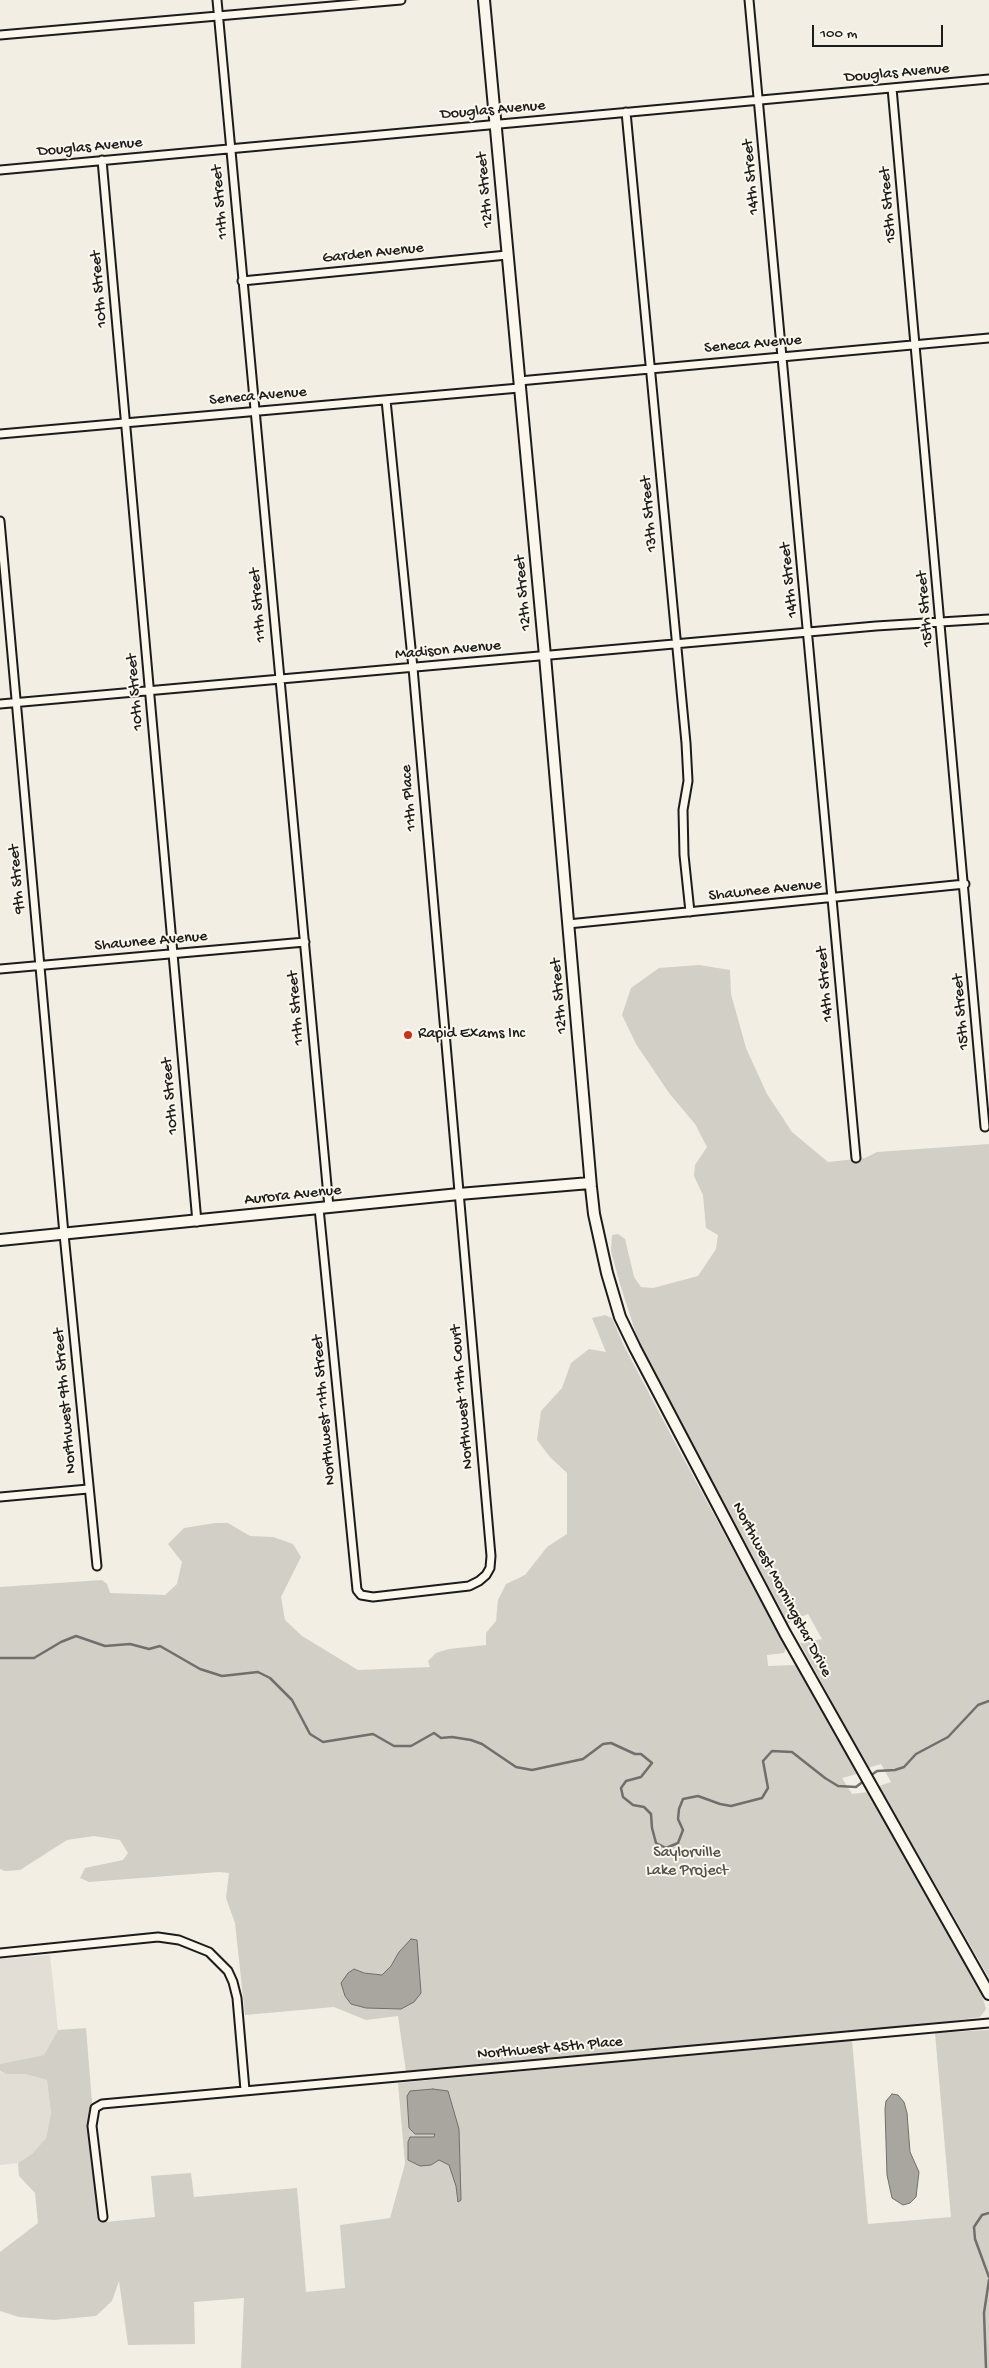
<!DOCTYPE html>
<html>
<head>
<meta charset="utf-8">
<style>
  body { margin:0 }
  #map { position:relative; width:989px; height:2368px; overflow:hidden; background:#f2eee4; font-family:"Gochi Hand",sans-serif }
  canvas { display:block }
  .scale { position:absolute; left:812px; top:25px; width:131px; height:22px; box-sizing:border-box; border:2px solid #1c1c1c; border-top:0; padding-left:6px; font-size:15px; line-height:18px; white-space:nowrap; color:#1c1c1c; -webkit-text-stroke:4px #fbf7ec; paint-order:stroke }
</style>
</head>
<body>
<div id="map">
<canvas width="989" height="2368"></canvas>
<div class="scale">100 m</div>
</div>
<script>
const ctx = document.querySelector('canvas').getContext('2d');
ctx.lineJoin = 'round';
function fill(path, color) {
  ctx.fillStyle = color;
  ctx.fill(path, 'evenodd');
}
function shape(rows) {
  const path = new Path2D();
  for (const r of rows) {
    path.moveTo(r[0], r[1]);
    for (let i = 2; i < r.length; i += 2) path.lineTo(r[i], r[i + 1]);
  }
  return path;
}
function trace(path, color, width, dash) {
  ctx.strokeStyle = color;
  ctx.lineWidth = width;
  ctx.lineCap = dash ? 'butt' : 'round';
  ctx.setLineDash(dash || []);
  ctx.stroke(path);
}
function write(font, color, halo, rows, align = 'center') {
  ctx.font = font + ' "Gochi Hand",sans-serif';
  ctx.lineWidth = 4;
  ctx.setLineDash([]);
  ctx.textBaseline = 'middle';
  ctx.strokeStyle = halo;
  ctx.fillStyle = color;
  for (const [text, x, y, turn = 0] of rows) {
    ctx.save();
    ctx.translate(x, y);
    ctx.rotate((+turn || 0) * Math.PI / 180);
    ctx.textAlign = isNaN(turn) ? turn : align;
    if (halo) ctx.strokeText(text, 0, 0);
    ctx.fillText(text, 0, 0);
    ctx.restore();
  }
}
fill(shape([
  [50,1955,58,2030,44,2055,0,2064,0,1959],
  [0,2072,6,2074,25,2074,47,2080,51,2113,46,2138,33,2153,18,2163,0,2165]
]), '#e2ded5');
fill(shape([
  [699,965,730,970,731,994,746,1048,767,1094,792,1132,828,1162,865,1158,877,1152,989,1144,989,1978,879,1786,891,1782,881,1764,868,1768,800,1643,822,1639,808,1614,788,1623,659,1380,637,1337,620,1284,611,1251,612,1235,618,1234,625,1239,634,1277,641,1287,653,1288,698,1276,716,1249,718,1235,706,1228,703,1195,694,1176,695,1165,707,1147,695,1124,669,1093,636,1044,622,1015,631,988,659,968],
  [605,1315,612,1318,624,1346,679,1450,786,1648,784,1653,767,1655,768,1666,795,1665,799,1671,857,1774,842,1778,852,1794,868,1792,982,1995,986,2009,980,2017,931,2024,406,2072,398,2016,366,2020,334,2007,245,2015,235,1923,226,1898,229,1873,219,1872,89,1882,80,1878,85,1868,123,1860,128,1853,120,1840,94,1836,67,1840,20,1870,5,1871,0,1869,0,1587,102,1580,107,1584,110,1593,165,1595,177,1584,182,1562,168,1544,184,1528,215,1523,228,1523,250,1536,273,1537,293,1544,301,1557,281,1597,285,1620,302,1636,358,1670,430,1667,428,1661,436,1653,449,1649,486,1645,486,1633,496,1621,498,1600,506,1584,525,1575,547,1547,567,1534,567,1473,550,1457,537,1440,541,1411,562,1388,571,1363,589,1349,606,1352,592,1318],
  [86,2028,94,2127,106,2222,155,2217,151,2176,191,2173,194,2197,297,2188,306,2292,345,2288,340,2225,390,2218,405,2164,398,2083,852,2040,868,2224,951,2217,935,2033,989,2030,989,2368,241,2368,244,2298,194,2302,195,2344,128,2345,119,2281,112,2301,96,2316,54,2320,19,2317,0,2311,0,2252,38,2223,35,2193,19,2176,18,2163,33,2153,46,2138,51,2113,47,2080,25,2074,6,2074,0,2071,0,2064,44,2055,58,2030]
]), '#d2cfc6');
const water = shape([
  [411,1939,417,1940,421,1993,414,2002,401,2009,366,2008,351,2004,345,1996,341,1983,348,1973,354,1969,364,1973,382,1975,391,1966,399,1952,411,1939],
  [433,2089,448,2091,459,2129,461,2200,458,2202,456,2186,449,2165,439,2160,431,2165,420,2166,408,2160,408,2142,410,2137,434,2137,435,2134,415,2134,409,2128,407,2096,410,2091,433,2089],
  [892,2094,898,2095,904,2102,907,2113,910,2152,919,2172,916,2197,910,2203,903,2205,892,2198,887,2175,885,2109,886,2101,892,2094]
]);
fill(water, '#a9a6a0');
trace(water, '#716f6b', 1);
trace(shape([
  [0,1658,34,1658,61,1642,76,1636,105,1646,130,1644,149,1649,160,1646,200,1669,222,1676,258,1672,270,1678,292,1700,310,1734,323,1742,373,1734,394,1746,411,1746,434,1733,441,1738,452,1737,471,1740,482,1744,516,1767,532,1770,583,1759,603,1744,611,1743,635,1754,641,1754,652,1763,641,1777,626,1781,621,1788,623,1797,633,1805,644,1807,651,1814,652,1828,656,1843,666,1848,678,1843,683,1830,678,1819,679,1809,683,1799,698,1796,720,1804,731,1806,762,1798,768,1788,763,1761,772,1751,792,1752,825,1778,838,1786,856,1787,865,1780],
  [870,1776,877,1771,895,1770,904,1767,916,1754,948,1737,978,1705,989,1701],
  [989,2213,982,2215,974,2227,975,2239,989,2277],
  [986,2368,984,2313,989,2280]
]), '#716f6b', 2.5);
const street = shape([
  [217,0,329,1207],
  [749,0,856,1158],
  [0,35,401,0],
  [892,88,985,1127],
  [626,112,686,743,688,781,683,810,684,855,690,912],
  [102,160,197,1222],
  [0,170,989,79],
  [242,281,507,255],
  [519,381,989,338],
  [0,434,519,388],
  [0,521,64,1234,97,1566],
  [0,704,876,626,989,619],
  [568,924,965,884],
  [0,969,305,942],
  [319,1208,357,1590,361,1595,373,1597,469,1586,479,1581,486,1575,490,1568,491,1556,413,668,386,400],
  [0,1497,88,1489],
  [0,1953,158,1937,179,1940,209,1952,228,1971,233,1982,237,1998,245,2090],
  [103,2217,92,2126,95,2108,102,2104,989,2023]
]);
const secondary = shape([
  [484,0,545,656,591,1187,594,1214,607,1273,620,1317,635,1348,785,1633,989,1994],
  [0,1240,459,1194,590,1183]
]);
trace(street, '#1c1c1c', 11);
trace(secondary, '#1c1c1c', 14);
trace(street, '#fbf7ec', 7);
trace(secondary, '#fbf7ec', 10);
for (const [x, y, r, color] of [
  [408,1035,5,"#c8321e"]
]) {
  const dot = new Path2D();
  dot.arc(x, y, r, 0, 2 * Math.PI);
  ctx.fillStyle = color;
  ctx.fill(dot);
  trace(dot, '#fbf7ec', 2);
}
write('16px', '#1c1c1c', '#fbf7ec', [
  ["Douglas Avenue",897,74,-5],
  ["Douglas Avenue",493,111,-5],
  ["Douglas Avenue",90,148,-5],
  ["14th Street",752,177,-95],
  ["12th Street",486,190,-95],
  ["11th Street",221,202,-95],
  ["15th Street",889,205,-95],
  ["Garden Avenue",373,254,-6],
  ["10th Street",100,289,-95],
  ["Seneca Avenue",753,345,-5],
  ["Seneca Avenue",258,397,-5],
  ["13th Street",650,514,-95],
  ["14th Street",790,580,-96],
  ["12th Street",524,593,-95],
  ["11th Street",259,605,-95],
  ["15th Street",926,609,-95],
  ["Madison Avenue",448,651,-5],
  ["10th Street",136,692,-95],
  ["11th Place",410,798,-95],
  ["9th Street",18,879,-95],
  ["Shawnee Avenue",765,891,-6],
  ["Shawnee Avenue",151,942,-5],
  ["14th Street",826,984,-95],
  ["12th Street",560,996,-95],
  ["11th Street",297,1008,-95],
  ["15th Street",962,1012,-95],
  ["10th Street",171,1096,-95],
  ["Aurora Avenue",293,1196,-6],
  ["Northwest 11th Court",463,1397,-95],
  ["Northwest 9th Street",66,1401,-95],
  ["Northwest 11th Street",325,1410,-95],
  ["Northwest Morningstar Drive",781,1590,62],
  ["Northwest 45th Place",550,2049,-5]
]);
write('16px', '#1c1c1c', '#fbf7ec', [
  ["Rapid Exams Inc",418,1035]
], 'left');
write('16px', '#53524f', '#fbf7ec', [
  ["Saylorville",687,1854],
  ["Lake Project",687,1872]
]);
</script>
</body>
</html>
